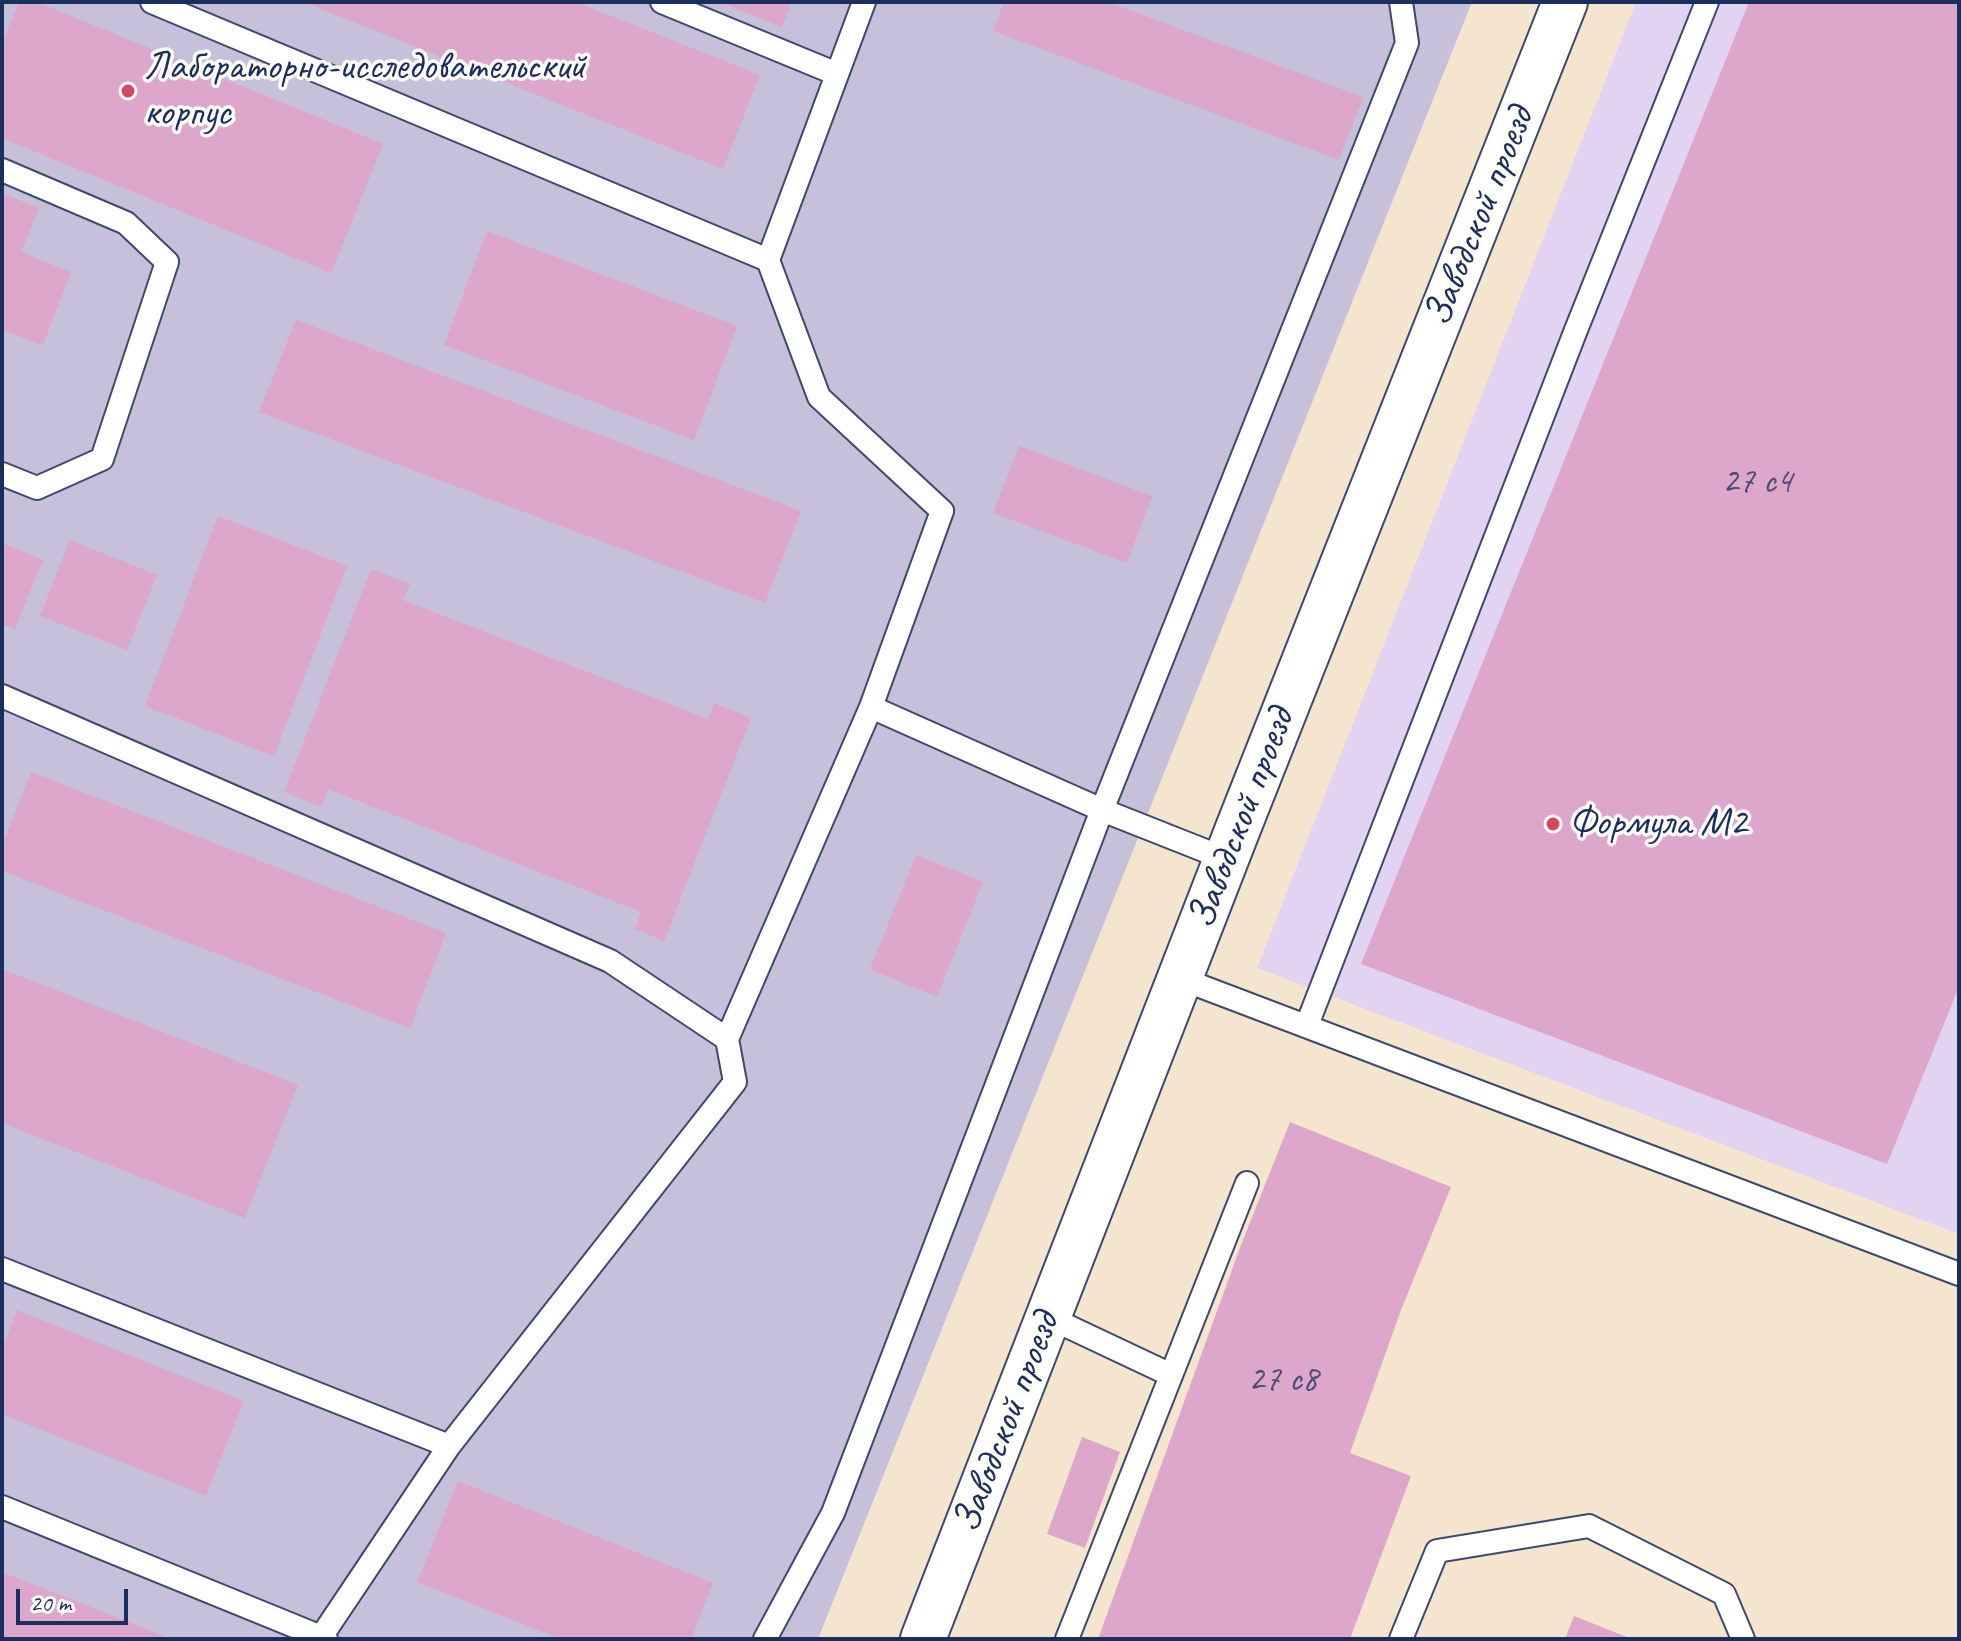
<!DOCTYPE html>
<html>
<head>
<meta charset="utf-8">
<style>
  body { margin:0 }
  #map { position:relative; width:1961px; height:1641px; overflow:hidden; background:#f6e5ce; font-family:Caveat,sans-serif }
  canvas { display:block }
  .frame { position:absolute; inset:0; border:4px solid #1b2f5e; pointer-events:none }
  .scale { position:absolute; left:16px; top:1589px; width:112px; height:36px; box-sizing:border-box; border:4px solid #1b2f5e; border-top:0; padding-left:10px; font-size:24px; line-height:28px; white-space:nowrap; color:#1b2f5e; -webkit-text-stroke:6px #fdfcf7; paint-order:stroke }
</style>
</head>
<body>
<div id="map">
<canvas width="1961" height="1641"></canvas>
<div class="frame"></div>
<div class="scale">20 m</div>
</div>
<script>
const ctx = document.querySelector('canvas').getContext('2d');
ctx.lineJoin = 'round';
function fill(path, color) {
  ctx.fillStyle = color;
  ctx.fill(path, 'evenodd');
}
function shape(rows) {
  const path = new Path2D();
  for (const r of rows) {
    path.moveTo(r[0], r[1]);
    for (let i = 2; i < r.length; i += 2) path.lineTo(r[i], r[i + 1]);
  }
  return path;
}
function trace(path, color, width, dash) {
  ctx.strokeStyle = color;
  ctx.lineWidth = width;
  ctx.lineCap = dash ? 'butt' : 'round';
  ctx.setLineDash(dash || []);
  ctx.stroke(path);
}
function write(font, color, halo, rows, align = 'center') {
  ctx.font = font + ' Caveat,sans-serif';
  ctx.lineWidth = 7;
  ctx.setLineDash([]);
  ctx.textBaseline = 'middle';
  ctx.strokeStyle = halo;
  ctx.fillStyle = color;
  for (const [text, x, y, turn = 0] of rows) {
    ctx.save();
    ctx.translate(x, y);
    ctx.rotate((+turn || 0) * Math.PI / 180);
    ctx.textAlign = isNaN(turn) ? turn : align;
    if (halo) ctx.strokeText(text, 0, 0);
    ctx.fillText(text, 0, 0);
    ctx.restore();
  }
}
fill(shape([
  [1636,2,1959,2,1959,1234,1257,968]
]), '#e3d3f2');
fill(shape([
  [2,2,1472,2,818,1639,2,1639]
]), '#c6c0da');
fill(shape([
  [19,2,37,2,383,144,331,273,2,138,2,43],
  [303,2,576,2,760,75,723,169],
  [719,2,792,2,782,27],
  [1004,2,1108,2,1363,97,1339,160,993,31],
  [1749,2,1959,2,1959,987,1887,1164,1361,964],
  [2,193,39,208,21,252,71,272,43,345,2,330],
  [487,231,737,326,694,440,444,345],
  [296,320,801,511,765,603,259,412],
  [1019,446,1152,496,1127,563,993,513],
  [218,516,347,566,274,756,145,706],
  [70,540,157,575,127,650,40,616],
  [2,543,43,560,15,629,2,624],
  [371,569,410,584,403,600,708,719,714,703,751,718,664,941,635,929,641,912,328,789,321,807,284,792],
  [31,772,446,933,410,1028,2,871,2,846],
  [916,855,983,882,937,997,870,969],
  [2,969,298,1085,245,1218,2,1123],
  [1290,1122,1451,1187,1401,1310,1350,1453,1411,1476,1350,1639,1098,1639,1241,1245],
  [17,1310,244,1401,206,1496,2,1414,2,1349],
  [1082,1437,1120,1452,1085,1548,1047,1534],
  [458,1481,713,1583,691,1639,561,1639,417,1582],
  [2,1572,171,1639,2,1639],
  [1574,1616,1632,1639,1565,1639]
]), '#dda6cb');
const lane = shape([
  [152,2,768,260,819,397,942,511,871,707,727,1039],
  [662,2,837,74],
  [2,170,126,223,167,262,102,459,37,488,2,474],
  [768,260,864,2],
  [2,696,610,961,727,1039,735,1082,449,1446,321,1637],
  [871,707,1102,810,1226,859],
  [1179,978,1959,1274],
  [1307,1025,1574,335,1707,2],
  [2,1269,449,1446],
  [1048,1317,1171,1375],
  [2,1507,326,1639],
  [765,1639,833,1513,1102,810,1407,43,1401,2],
  [1067,1639,1247,1183],
  [1401,1639,1437,1551,1589,1526,1724,1594,1743,1639]
]);
const secondary = shape([
  [923,1639,1237,831,1565,2]
]);
trace(lane, '#3c4a6f', 26);
trace(secondary, '#3c4a6f', 48);
trace(lane, '#fff', 22);
trace(secondary, '#fff', 44);
for (const [x, y, r, color] of [
  [128,91,8,"#d1495b"],
  [1553,824,8,"#d1495b"]
]) {
  const dot = new Path2D();
  dot.arc(x, y, r, 0, 2 * Math.PI);
  ctx.fillStyle = color;
  ctx.fill(dot);
  trace(dot, '#fdfcf7', 3);
}
write('36px', '#4c4d79', null, [
  ["27 с4",1757,483],
  ["27 с8",1283,1381]
]);
write('40px', '#1b2f5e', '#fdfcf7', [
  ["Лабораторно-исследовательский",144,68],
  ["корпус",144,114],
  ["Формула М2",1569,824]
], 'left');
write('40px', '#1b2f5e', '#fdfcf7', [
  ["Заводской проезд",1480,217,-68],
  ["Заводской проезд",1242,819,-69],
  ["Заводской проезд",1007,1423,-69]
]);
</script>
</body>
</html>
